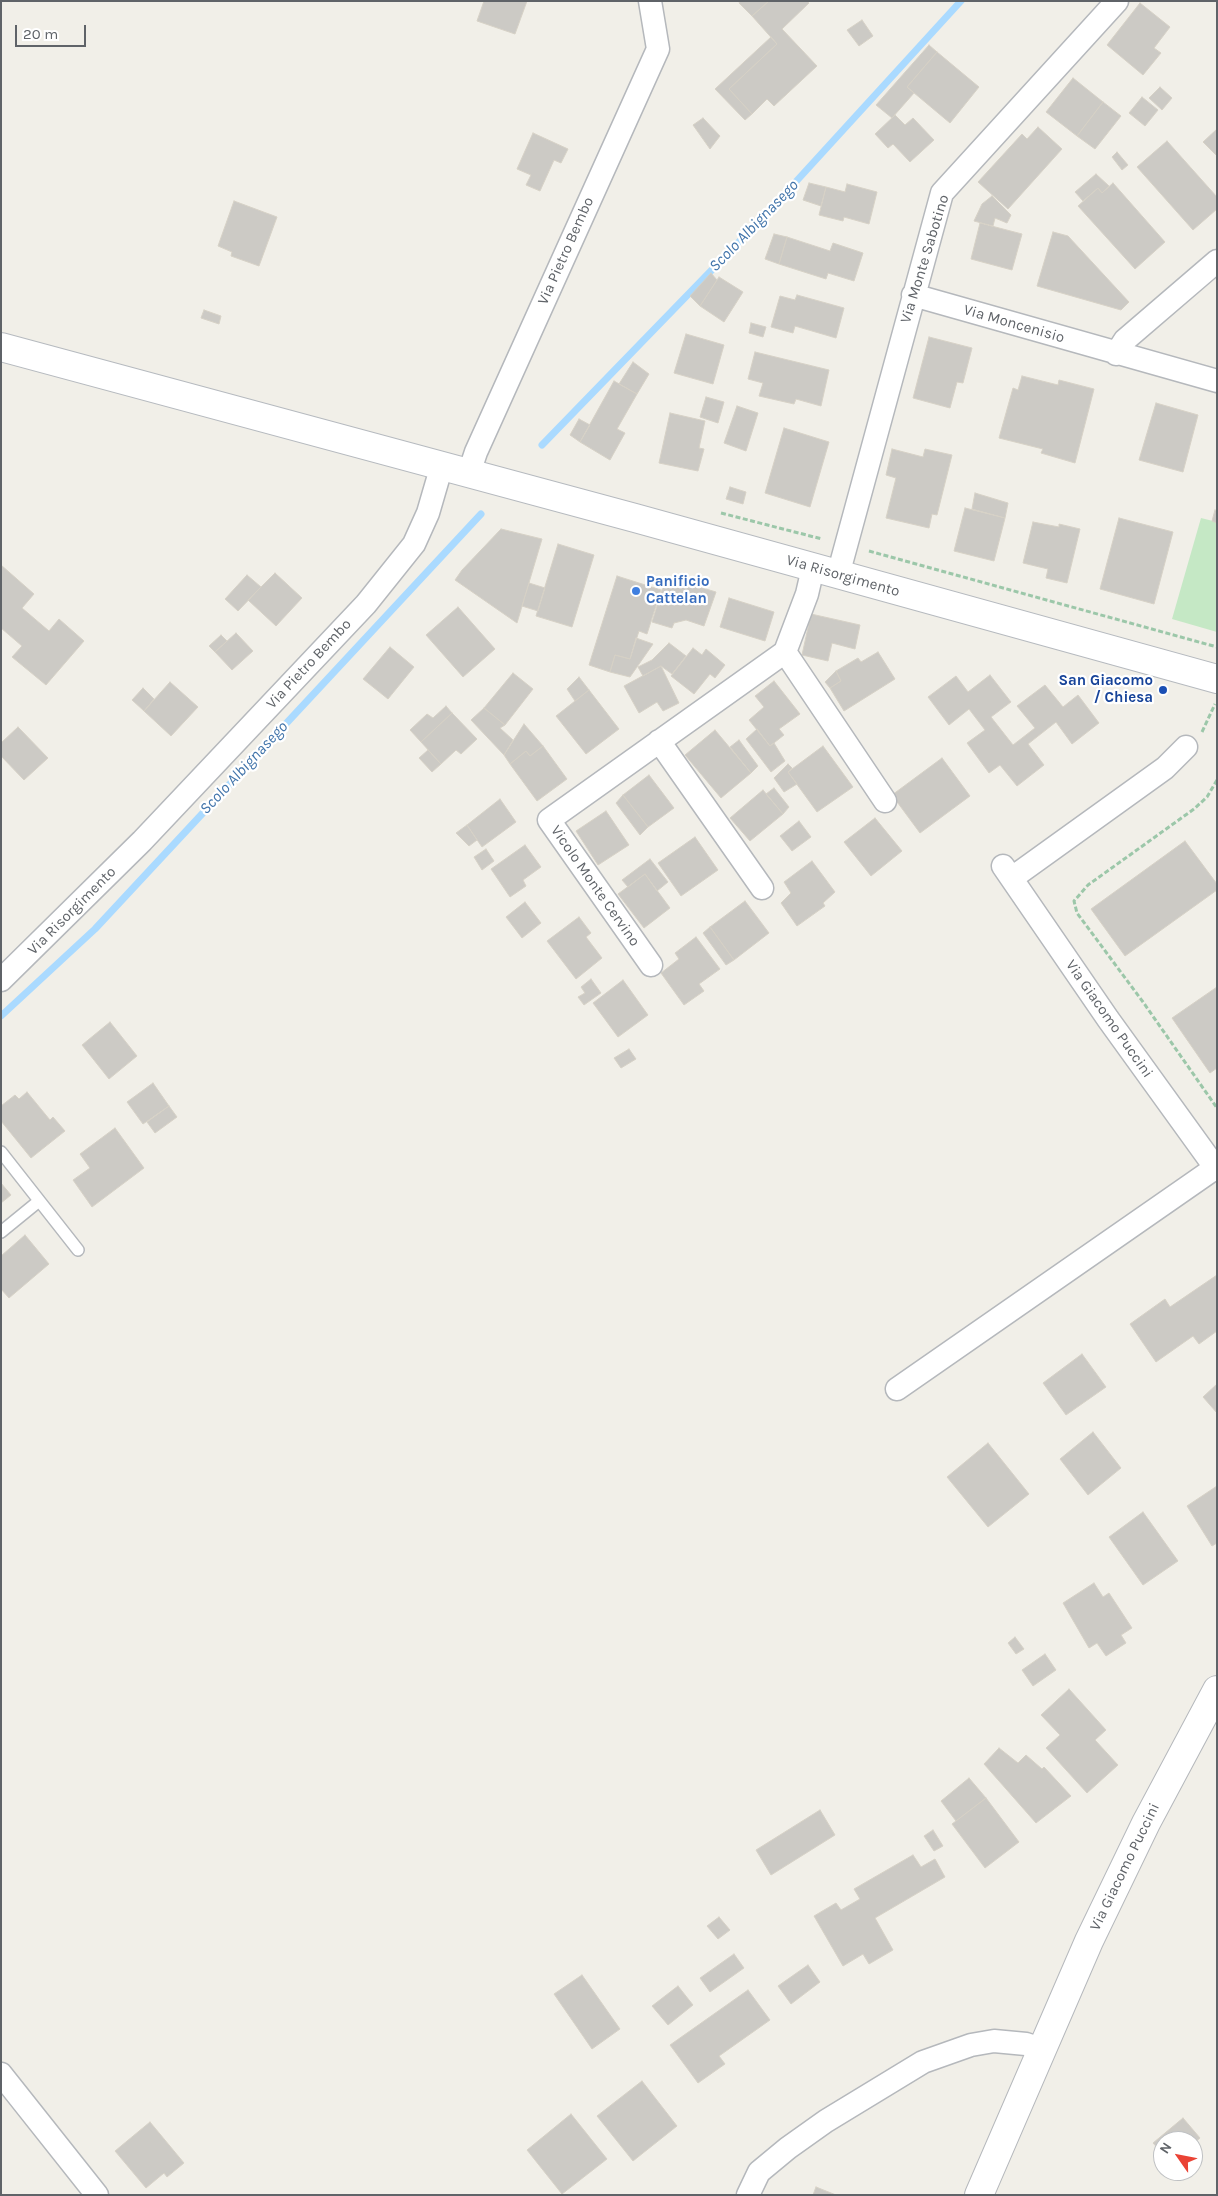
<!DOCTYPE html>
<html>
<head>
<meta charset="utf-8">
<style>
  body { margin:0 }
  #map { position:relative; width:1218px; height:2196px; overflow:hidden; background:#f1efe8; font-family:Karla,sans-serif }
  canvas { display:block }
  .frame { position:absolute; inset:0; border:2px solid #5f6368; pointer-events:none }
  .north { position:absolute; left:1153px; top:2131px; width:50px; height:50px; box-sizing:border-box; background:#fff; border:1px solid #bfc1c3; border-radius:50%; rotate:303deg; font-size:14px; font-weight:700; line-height:20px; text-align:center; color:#5f6368 }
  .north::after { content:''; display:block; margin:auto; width:18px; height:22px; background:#ea4335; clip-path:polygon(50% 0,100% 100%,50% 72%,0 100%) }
  .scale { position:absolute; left:15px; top:25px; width:71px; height:22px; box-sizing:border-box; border:2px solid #5f6368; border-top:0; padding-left:6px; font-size:15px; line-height:18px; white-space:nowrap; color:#5f6368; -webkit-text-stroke:4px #fff; paint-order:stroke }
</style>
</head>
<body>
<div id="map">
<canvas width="1218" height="2196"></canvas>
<div class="frame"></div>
<div class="north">N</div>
<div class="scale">20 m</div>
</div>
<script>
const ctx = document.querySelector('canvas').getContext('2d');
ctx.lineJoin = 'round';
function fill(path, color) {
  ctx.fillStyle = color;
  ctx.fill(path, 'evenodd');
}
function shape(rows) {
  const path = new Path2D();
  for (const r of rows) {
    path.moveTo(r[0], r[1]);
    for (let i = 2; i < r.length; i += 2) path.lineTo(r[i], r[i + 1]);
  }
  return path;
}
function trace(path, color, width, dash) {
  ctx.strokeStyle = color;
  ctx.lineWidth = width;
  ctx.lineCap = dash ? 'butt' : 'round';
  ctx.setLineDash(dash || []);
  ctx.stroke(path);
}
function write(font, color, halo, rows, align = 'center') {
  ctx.font = font + ' Karla,sans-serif';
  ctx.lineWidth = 4.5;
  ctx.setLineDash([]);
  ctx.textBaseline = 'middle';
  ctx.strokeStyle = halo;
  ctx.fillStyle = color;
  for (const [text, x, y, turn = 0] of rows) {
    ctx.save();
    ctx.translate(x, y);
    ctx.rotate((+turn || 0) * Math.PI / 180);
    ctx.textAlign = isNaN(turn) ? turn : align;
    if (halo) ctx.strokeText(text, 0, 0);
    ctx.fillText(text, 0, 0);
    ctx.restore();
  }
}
fill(shape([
  [1201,518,1217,522,1217,632,1172,619]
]), '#c5e8c5');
trace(shape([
  [542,445,770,210,961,1],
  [1,1016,95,929,481,514]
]), '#aadaff', 7);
const building = shape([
  [484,1,527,1,515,34,477,21,484,1],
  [740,1,769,1,752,16,739,3,740,1],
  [769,1,807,1,809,3,782,29,817,66,774,106,767,99,752,114,729,89,777,44,752,16,769,1],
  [1140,3,1170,27,1154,48,1161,53,1143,75,1107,45,1140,3],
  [862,20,873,36,859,46,847,30,862,20],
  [771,37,777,44,729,89,752,114,745,120,715,89,771,37],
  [929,45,937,52,907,87,914,93,892,118,876,105,929,45],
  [937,52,979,87,950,123,907,87,937,52],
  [1073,78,1103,102,1077,136,1046,112,1073,78],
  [1160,87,1172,98,1162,110,1149,98,1160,87],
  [1142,97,1158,110,1145,126,1129,113,1142,97],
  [1103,102,1121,116,1095,149,1077,136,1103,102],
  [895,115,905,125,913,118,934,140,910,162,893,144,888,148,875,134,895,115],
  [703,118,720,136,710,149,693,125,703,118],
  [1038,127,1062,149,1008,209,978,182,1022,134,1027,139,1038,127],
  [1217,129,1217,156,1203,142,1217,129],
  [533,133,568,149,561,163,554,160,540,191,526,185,531,175,517,169,533,133],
  [1167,141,1217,197,1217,209,1193,230,1137,167,1167,141],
  [1117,152,1128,165,1122,170,1112,157,1117,152],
  [1096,174,1109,186,1102,193,1098,188,1083,201,1075,192,1096,174],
  [809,183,826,187,821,206,803,200,809,183],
  [1113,183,1165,242,1135,269,1078,206,1098,188,1102,193,1113,183],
  [847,184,877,192,869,224,844,217,843,221,819,215,826,187,845,192,847,184],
  [992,196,1011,215,1007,223,995,218,993,226,974,221,982,204,992,196],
  [234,201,277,217,259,266,231,256,232,252,218,246,234,201],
  [980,223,1022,234,1012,270,971,259,980,223],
  [1053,232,1068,236,1129,302,1121,310,1037,286,1053,232],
  [774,234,787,237,779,264,765,259,774,234],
  [787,237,830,251,833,243,863,253,854,281,828,273,826,279,779,264,787,237],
  [711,273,717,280,700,306,690,296,711,273],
  [719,277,743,292,724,322,700,306,719,277],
  [797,295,844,308,836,338,795,326,793,333,771,327,780,296,795,300,797,295],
  [204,310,221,316,219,324,201,318,204,310],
  [751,323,766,327,763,337,749,333,751,323],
  [686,334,724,345,713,384,674,373,686,334],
  [929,337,972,348,963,383,957,382,950,408,913,398,929,337],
  [755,352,829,370,821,406,796,399,794,404,759,396,763,383,748,379,755,352],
  [633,362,649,374,637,394,619,384,633,362],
  [1022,376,1058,385,1059,380,1094,389,1075,463,1041,453,1043,449,999,438,1013,388,1018,390,1022,376],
  [614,381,637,394,617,429,625,433,610,460,580,442,614,381],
  [706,397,724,402,718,423,700,417,706,397],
  [1156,403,1198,415,1183,472,1139,460,1156,403],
  [737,406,758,413,746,451,724,443,737,406],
  [670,413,705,421,699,448,704,449,698,471,659,463,670,413],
  [579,419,590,425,580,442,570,435,579,419],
  [784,428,829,442,810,507,765,493,784,428],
  [892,449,923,457,925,449,952,455,937,515,932,514,929,528,886,518,896,478,886,475,892,449],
  [730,487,746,492,743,504,726,499,730,487],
  [975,493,1008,503,1005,518,972,509,975,493],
  [965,508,1005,518,994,561,954,551,965,508],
  [1215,510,1217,511,1217,523,1212,521,1215,510],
  [1119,518,1173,532,1154,604,1100,589,1119,518],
  [1033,522,1059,527,1059,524,1080,529,1067,583,1046,578,1048,569,1023,563,1033,522],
  [501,529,542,539,517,623,455,580,462,570,501,529],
  [558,544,594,555,572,627,536,616,558,544],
  [1,565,34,594,22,608,49,631,59,619,84,641,46,685,12,657,22,646,1,628,1,565],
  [275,573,302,598,276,626,248,600,275,573],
  [247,575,261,587,238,611,225,599,247,575],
  [617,576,661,590,647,634,639,631,630,659,615,655,610,672,589,665,617,576],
  [666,577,716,592,704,626,686,620,674,623,672,628,652,622,666,577],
  [529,583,545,588,538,611,522,606,529,583],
  [729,598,774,612,765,641,720,627,729,598],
  [458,607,495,649,463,677,426,635,458,607],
  [811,614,860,625,855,649,832,643,828,661,802,655,811,614],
  [236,633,253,651,232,670,215,652,236,633],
  [221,635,227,641,215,652,209,646,221,635],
  [636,638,653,644,630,677,610,672,615,655,630,659,636,638],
  [669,643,686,656,672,674,661,666,643,676,638,667,652,660,669,643],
  [390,647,414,667,388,699,363,679,390,647],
  [693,648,702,655,706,649,725,665,715,678,710,674,694,694,671,676,693,648],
  [878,652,895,679,844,711,830,688,841,681,836,671,858,658,861,662,878,652],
  [661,666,679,703,663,711,657,702,639,713,624,686,661,666],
  [836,671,841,681,830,688,825,682,836,671],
  [513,673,533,689,505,725,484,708,513,673],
  [990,675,1011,702,991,717,1013,745,1035,728,1017,706,1045,685,1063,707,1078,695,1099,723,1072,744,1056,722,1028,744,1044,765,1017,786,1000,765,989,773,967,743,985,730,969,709,949,725,928,697,956,676,968,692,990,675],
  [579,677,589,690,575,701,567,689,579,677],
  [774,681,800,714,779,729,784,735,770,746,749,720,764,707,755,696,774,681],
  [170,682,198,707,171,736,144,711,170,682],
  [143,688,154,699,144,711,132,700,143,688],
  [589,690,619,729,586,754,556,716,589,690],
  [446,706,452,713,421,742,410,730,427,714,433,718,446,706],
  [484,708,505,725,500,728,513,740,504,755,471,720,484,708],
  [452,713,477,739,461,754,456,750,441,764,421,742,452,713],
  [524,724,543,746,530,756,526,751,510,764,504,755,524,724],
  [18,727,48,758,24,780,1,756,1,743,18,727],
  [757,729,770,746,774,743,785,761,771,772,746,739,757,729],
  [715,730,751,773,721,798,685,755,715,730],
  [739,740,758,766,751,773,730,747,739,740],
  [543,746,567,779,537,801,510,764,526,751,530,756,543,746],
  [823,746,853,787,817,812,788,772,823,746],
  [428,750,441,764,432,772,419,758,428,750],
  [942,758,970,796,920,833,892,795,942,758],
  [788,764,792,768,788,772,797,784,784,792,774,778,788,764],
  [649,775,674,808,648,827,623,795,649,775],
  [774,788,789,807,783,814,766,794,774,788],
  [763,790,783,814,750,841,730,818,763,790],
  [623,795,648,827,640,835,616,803,623,795],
  [500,799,516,822,482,847,467,825,500,799],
  [606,811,629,845,598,865,576,831,606,811],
  [875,818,902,851,871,876,844,842,875,818],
  [799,821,811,837,792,851,780,836,799,821],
  [467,825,477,840,469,846,456,833,467,825],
  [695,837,718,870,681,896,658,863,695,837],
  [1185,841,1217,884,1217,890,1125,956,1091,909,1185,841],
  [525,845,541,867,523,880,526,886,510,897,491,869,525,845],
  [486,849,494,861,482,870,474,857,486,849],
  [650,859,668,882,657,891,645,874,628,887,622,880,650,859],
  [812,861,835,892,823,903,825,906,797,926,781,903,791,893,784,882,812,861],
  [645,874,670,908,644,928,618,894,645,874],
  [745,901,769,933,734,960,710,927,745,901],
  [525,902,541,923,522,938,506,917,525,902],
  [579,917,591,933,586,937,602,958,576,979,547,941,579,917],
  [710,927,734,960,726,965,703,933,710,927],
  [696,937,720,969,699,984,704,991,684,1005,661,973,679,959,675,953,696,937],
  [591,979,601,993,584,1005,578,997,585,993,581,987,591,979],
  [623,980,648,1015,618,1037,593,1003,623,980],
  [1217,987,1217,1068,1210,1073,1172,1018,1217,987],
  [110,1022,137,1056,109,1079,82,1045,110,1022],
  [629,1049,636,1059,621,1068,614,1058,629,1049],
  [153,1083,169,1106,143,1124,127,1102,153,1083],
  [27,1092,50,1120,53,1117,65,1131,31,1158,1,1121,1,1106,15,1095,19,1099,27,1092],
  [169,1106,177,1117,155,1133,147,1122,169,1106],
  [115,1128,144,1168,92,1207,73,1180,90,1168,80,1154,115,1128],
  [1,1183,11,1195,1,1203,1,1183],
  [25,1235,49,1264,9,1298,1,1289,1,1256,25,1235],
  [1217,1275,1217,1331,1199,1344,1193,1336,1156,1362,1130,1324,1165,1299,1170,1307,1217,1275],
  [1082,1354,1106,1387,1066,1415,1043,1383,1082,1354],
  [1217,1384,1217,1413,1203,1397,1217,1384],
  [1093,1432,1121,1468,1088,1495,1060,1459,1093,1432],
  [988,1443,1029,1494,988,1527,947,1477,988,1443],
  [1217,1486,1217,1543,1212,1546,1187,1506,1217,1486],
  [1143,1512,1178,1561,1143,1585,1109,1537,1143,1512],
  [1094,1583,1103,1597,1109,1593,1132,1628,1121,1635,1126,1643,1106,1656,1097,1643,1089,1648,1063,1603,1094,1583],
  [1015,1637,1024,1649,1016,1654,1008,1643,1015,1637],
  [1045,1654,1056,1670,1033,1686,1022,1670,1045,1654],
  [1069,1689,1106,1730,1095,1740,1118,1765,1087,1793,1046,1748,1060,1735,1041,1715,1069,1689],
  [999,1748,1018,1763,1026,1755,1042,1769,1044,1767,1071,1796,1036,1823,984,1764,999,1748],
  [969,1778,986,1798,956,1821,941,1801,969,1778],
  [986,1798,1019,1842,985,1868,952,1824,986,1798],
  [820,1810,835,1835,771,1875,756,1850,820,1810],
  [933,1830,943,1846,934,1851,924,1836,933,1830],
  [913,1855,921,1867,935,1859,945,1877,875,1918,893,1950,869,1964,863,1954,843,1966,814,1916,836,1903,841,1910,860,1899,854,1889,913,1855],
  [719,1917,730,1930,718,1939,707,1926,719,1917],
  [734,1954,744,1968,710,1992,700,1978,734,1954],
  [808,1965,820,1982,791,2004,778,1986,808,1965],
  [582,1975,620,2029,592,2049,554,1994,582,1975],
  [678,1986,693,2005,668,2025,652,2006,678,1986],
  [748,1990,770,2020,719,2056,725,2064,698,2083,670,2045,748,1990],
  [642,2081,677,2126,633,2161,597,2116,642,2081],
  [571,2114,607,2159,562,2194,527,2150,571,2114],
  [1183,2118,1200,2138,1193,2144,1193,2141,1163,2141,1163,2154,1153,2143,1183,2118],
  [150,2122,184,2163,167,2177,164,2173,146,2188,115,2151,150,2122],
  [816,2187,836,2195,813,2195,816,2187]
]);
fill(building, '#cccac5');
trace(building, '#d6d1c6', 1);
const service = shape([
  [1,1152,78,1250],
  [1,1232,39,1201]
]);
const minor = shape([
  [913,295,1217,381],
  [1116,354,1125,340,1217,261],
  [469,473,476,452,658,49,650,1],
  [838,575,942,193,1117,1],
  [785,652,885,801],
  [659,741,762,888],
  [1003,866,1108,1019,1217,1170],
  [1012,878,1165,768,1186,747],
  [651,965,549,820,785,652,807,594,813,568],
  [1,980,142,841,366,604,414,544,428,513,442,465],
  [897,1389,1215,1168],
  [1,2074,97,2195],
  [748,2195,759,2172,788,2148,826,2121,923,2062,971,2045,994,2041,1026,2044,1041,2049]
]);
const tertiary = shape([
  [979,2195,1089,1941,1146,1823,1217,1690]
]);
const secondary = shape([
  [1,347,635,518,1217,679]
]);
trace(service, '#b5b8bc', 14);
trace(minor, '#b5b8bc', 25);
trace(tertiary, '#b5b8bc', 30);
trace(secondary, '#b6babf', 30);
trace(shape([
  [721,513,822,539],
  [869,551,1217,647],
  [1202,732,1215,704],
  [1217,780,1207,797,1194,809,1088,885,1074,901,1077,913,1143,1002,1217,1108]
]), '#9cc7a9', 3, [5, 2.5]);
trace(service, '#fff', 11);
trace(minor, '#fff', 22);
trace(tertiary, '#fff', 28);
trace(secondary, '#fff', 28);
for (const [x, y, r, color] of [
  [636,591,5,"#3f7fe0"],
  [1163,690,5,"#1a4fb4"]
]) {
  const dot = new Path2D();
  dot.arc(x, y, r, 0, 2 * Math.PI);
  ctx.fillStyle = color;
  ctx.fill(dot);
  trace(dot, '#fff', 2);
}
write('15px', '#5f6368', '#fff', [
  ["Via Pietro Bembo",566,251,-66],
  ["Via Monte Sabotino",925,259,-73],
  ["Via Moncenisio",1014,324,16],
  ["Via Risorgimento",843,576,16],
  ["Via Pietro Bembo",309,664,-47],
  ["Vicolo Monte Cervino",595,886,55],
  ["Via Risorgimento",72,911,-45],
  ["Via Giacomo Puccini",1109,1019,55],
  ["Via Giacomo Puccini",1125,1867,-64]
]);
write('bold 15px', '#366cbe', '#fff', [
  ["Panificio",646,582],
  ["Cattelan",646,599]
], 'left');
write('bold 15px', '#164399', '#fff', [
  ["San Giacomo",1153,681],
  ["/ Chiesa",1153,698]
], 'right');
write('italic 16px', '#4174aa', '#fff', [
  ["Scolo Albignasego",754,226,-46],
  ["Scolo Albignasego",244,768,-47]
]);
</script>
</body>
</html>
